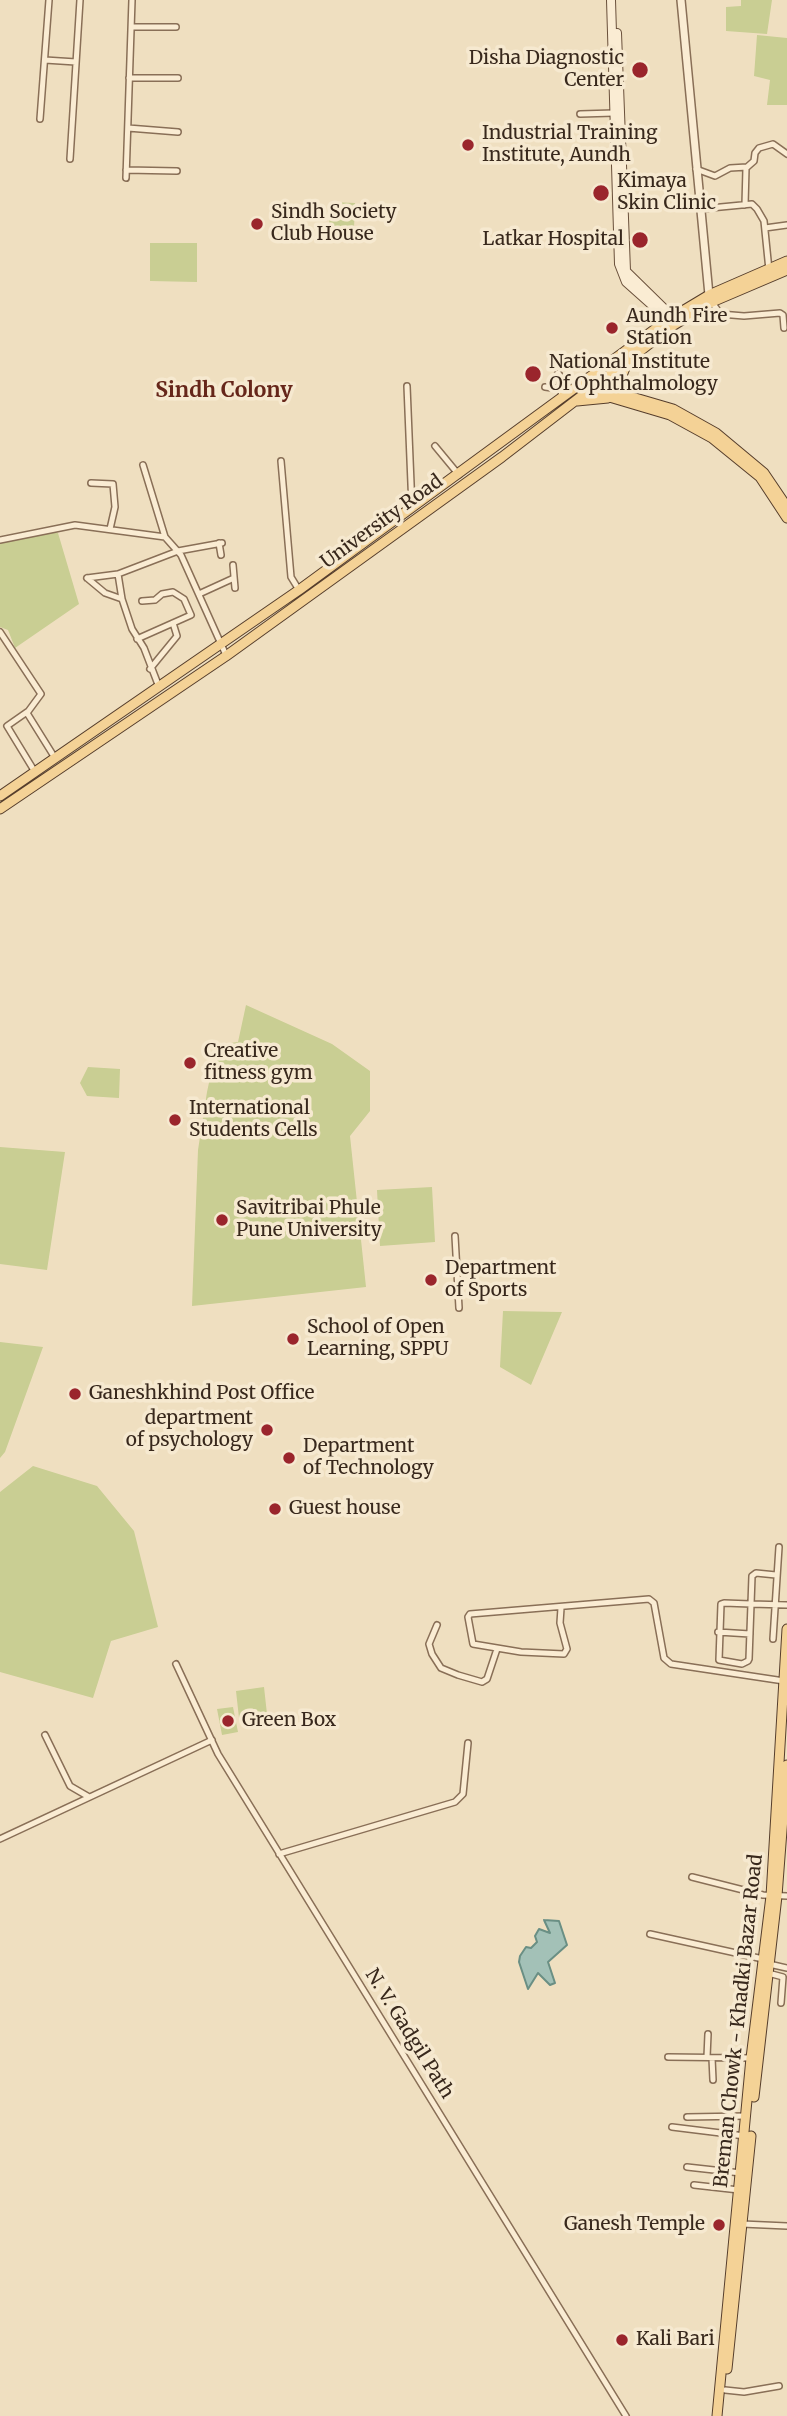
<!DOCTYPE html>
<html>
<head>
<meta charset="utf-8">
<style>
  body { margin:0 }
  canvas { display:block; background:#efdfc0 }
</style>
</head>
<body>
<canvas width="787" height="2416"></canvas>
<script>
const ctx = document.querySelector('canvas').getContext('2d');
ctx.lineJoin = 'round';
function fill(path, color) {
  ctx.fillStyle = color;
  ctx.fill(path, 'evenodd');
}
function shape(rows) {
  const path = new Path2D();
  for (const r of rows) {
    path.moveTo(r[0], r[1]);
    for (let i = 2; i < r.length; i += 2) path.lineTo(r[i], r[i + 1]);
  }
  return path;
}
function trace(path, color, width, dash) {
  ctx.strokeStyle = color;
  ctx.lineWidth = width;
  ctx.lineCap = dash ? 'butt' : 'round';
  ctx.setLineDash(dash || []);
  ctx.stroke(path);
}
function write(font, color, halo, rows, align = 'center') {
  ctx.font = font + ' Merriweather,serif';
  ctx.lineWidth = 7;
  ctx.setLineDash([]);
  ctx.textBaseline = 'middle';
  ctx.strokeStyle = halo;
  ctx.fillStyle = color;
  for (const [text, x, y, turn = 0] of rows) {
    ctx.save();
    ctx.translate(x, y);
    ctx.rotate((+turn || 0) * Math.PI / 180);
    ctx.textAlign = isNaN(turn) ? turn : align;
    if (halo) ctx.strokeText(text, 0, 0);
    ctx.fillText(text, 0, 0);
    ctx.restore();
  }
}
fill(shape([
  [741,0,772,0,767,34,726,31,726,7,741,6],
  [757,35,787,38,787,105,767,105,770,80,754,76],
  [330,202,355,203,354,228,329,227],
  [150,243,197,243,197,282,150,281],
  [42,530,58,533,79,604,15,648,8,630,0,627,0,541],
  [246,1005,332,1044,370,1071,370,1111,350,1136,366,1287,192,1306,198,1150,207,1092,217,1045,238,1042],
  [88,1067,120,1069,119,1098,87,1096,80,1083],
  [0,1147,65,1152,47,1270,0,1264],
  [432,1187,435,1242,380,1246,377,1190],
  [503,1311,562,1312,531,1385,500,1367],
  [0,1342,43,1347,5,1452,0,1458],
  [33,1466,97,1486,134,1531,158,1627,111,1641,93,1698,0,1672,0,1492],
  [264,1687,267,1714,239,1718,236,1691],
  [233,1707,238,1732,222,1735,217,1709]
]), '#c9ce93');
const water = shape([
  [544,1920,559,1921,567,1945,548,1962,555,1983,550,1985,538,1973,528,1989,519,1962,520,1956,526,1947,531,1948,537,1942,535,1936,539,1929,550,1933,544,1920]
]);
fill(water, '#a3c1b7');
trace(water, '#6a8f84', 2);
const minor = shape([
  [132,27,176,27],
  [45,60,76,62],
  [129,78,178,78],
  [580,114,614,113],
  [40,119,49,0],
  [128,128,178,132],
  [70,159,80,0],
  [696,169,715,176,730,168,747,167],
  [126,170,177,171],
  [126,178,132,0],
  [745,205,746,168,754,161,755,153,759,148,773,144,787,154],
  [700,209,752,204,757,209,764,221,769,270],
  [765,228,787,225],
  [712,302,720,314,744,316,780,313,783,315,784,328],
  [558,373,561,377,560,389],
  [407,386,412,508],
  [545,387,560,389,563,398],
  [435,446,459,475],
  [281,461,291,577,299,590],
  [143,465,165,537],
  [91,483,113,484,115,507,110,529],
  [0,540,75,525,165,537,181,555,226,655],
  [219,543,221,555],
  [233,565,235,588],
  [87,578,105,593,122,599],
  [87,578,118,574],
  [199,594,234,578],
  [0,632,41,694,27,713,55,758],
  [137,639,191,615,184,599,173,592,162,594,155,600,142,601],
  [150,669,177,636,173,623],
  [159,687,144,648,132,629,122,599,118,574,178,551,222,543],
  [27,712,7,726,35,772],
  [455,1236,459,1308],
  [776,1575,756,1573,752,1576,751,1604,749,1659,748,1661,742,1664,719,1660,721,1604,724,1603,751,1604,787,1605],
  [561,1608,560,1623,567,1649,564,1654,521,1652,473,1644,468,1617,470,1614,649,1599,654,1603,664,1658,671,1664,784,1681],
  [437,1625,429,1644,432,1654,441,1668,458,1675,482,1682,487,1679,497,1649],
  [718,1632,750,1634],
  [773,1639,779,1547],
  [176,1664,218,1754,626,2416],
  [45,1735,70,1786,89,1797],
  [0,1839,212,1740],
  [279,1854,455,1802,463,1794,468,1743],
  [692,1877,763,1895,787,1896],
  [650,1934,763,1959],
  [769,1964,787,1968],
  [768,1973,783,1977,781,2003],
  [668,2057,751,2058],
  [707,2057,708,2034],
  [712,2058,713,2080],
  [687,2117,746,2116],
  [672,2127,745,2136],
  [687,2167,741,2173],
  [694,2185,739,2190],
  [742,2224,787,2226],
  [725,2390,744,2392,779,2386]
]);
const tertiary = shape([
  [681,0,709,295]
]);
const secondary = shape([
  [611,0,619,264,626,282,672,323],
  [617,33,626,271,676,320]
]);
const primary = shape([
  [594,381,608,390,673,409,716,433,764,473,787,507],
  [588,386,606,396,670,415,712,438,760,477,787,518],
  [627,395,621,387,621,378,627,363],
  [577,401,608,398],
  [0,796,299,590,669,319,709,295,787,261],
  [0,809,226,656,502,457,674,325,712,302,787,270],
  [754,2097,777,1896,787,1765],
  [727,2369,751,2136],
  [717,2416,751,2058,771,1896,787,1629]
]);
trace(minor, '#896f57', 8);
trace(tertiary, '#896f57', 10);
trace(secondary, '#6a503b', 10);
trace(primary, '#563e2c', 11);
trace(minor, '#faecd3', 5);
trace(tertiary, '#faecd3', 7);
trace(secondary, '#faecd3', 8);
trace(primary, '#f4d296', 9);
for (const [x, y, r, color] of [
  [640,70,9,"#9a252c"],
  [468,145,7,"#9a252c"],
  [601,193,9,"#9a252c"],
  [257,224,7,"#9a252c"],
  [640,240,9,"#9a252c"],
  [612,328,7,"#9a252c"],
  [533,374,9,"#9a252c"],
  [190,1063,7,"#9a252c"],
  [175,1120,7,"#9a252c"],
  [222,1220,7,"#9a252c"],
  [431,1280,7,"#9a252c"],
  [293,1339,7,"#9a252c"],
  [75,1394,7,"#9a252c"],
  [267,1430,7,"#9a252c"],
  [289,1458,7,"#9a252c"],
  [275,1509,7,"#9a252c"],
  [228,1721,7,"#9a252c"],
  [719,2225,7,"#9a252c"],
  [622,2340,7,"#9a252c"]
]) {
  const dot = new Path2D();
  dot.arc(x, y, r, 0, 2 * Math.PI);
  ctx.fillStyle = color;
  ctx.fill(dot);
  trace(dot, '#f6e9d0', 2.5);
}
write('19px', '#38281c', '#f6e9d0', [
  ["Disha Diagnostic",624,59,"right"],
  ["Center",624,81,"right"],
  ["Industrial Training",482,134],
  ["Institute, Aundh",482,156],
  ["Kimaya",617,182],
  ["Skin Clinic",617,204],
  ["Sindh Society",271,213],
  ["Club House",271,235],
  ["Latkar Hospital",624,240,"right"],
  ["Aundh Fire",626,317],
  ["Station",626,339],
  ["National Institute",549,363],
  ["Of Ophthalmology",549,385],
  ["Creative",204,1052],
  ["fitness gym",204,1074],
  ["International",189,1109],
  ["Students Cells",189,1131],
  ["Savitribai Phule",236,1209],
  ["Pune University",236,1231],
  ["Department",445,1269],
  ["of Sports",445,1291],
  ["School of Open",307,1328],
  ["Learning, SPPU",307,1350],
  ["Ganeshkhind Post Office",89,1394],
  ["department",253,1419,"right"],
  ["of psychology",253,1441,"right"],
  ["Department",303,1447],
  ["of Technology",303,1469],
  ["Guest house",289,1509],
  ["Green Box",242,1721],
  ["Ganesh Temple",705,2225,"right"],
  ["Kali Bari",636,2340]
], 'left');
write('19px', '#38281c', '#f6e9d0', [
  ["University Road",382,522,-36],
  ["Breman Chowk - Khadki Bazar Road",739,2021,-84],
  ["N. V. Gadgil Path",409,2034,58]
]);
write('bold 21px', '#66261a', '#f6e9d0', [
  ["Sindh Colony",224,391]
]);
</script>
</body>
</html>
